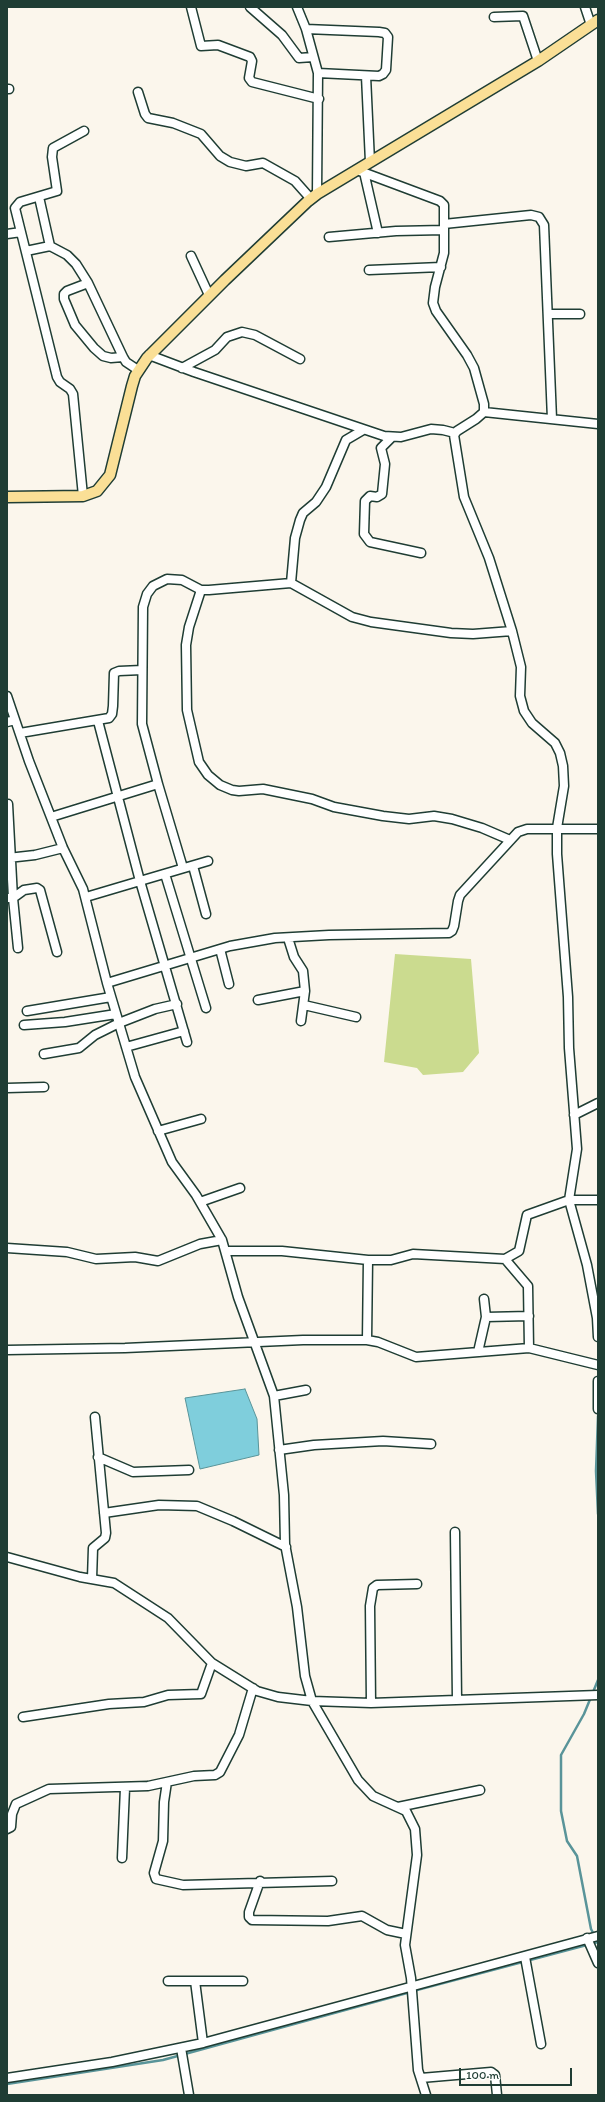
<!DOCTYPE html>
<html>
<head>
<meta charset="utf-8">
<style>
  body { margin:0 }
  #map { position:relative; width:605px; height:2102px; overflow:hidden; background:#fbf6ec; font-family:Itim,sans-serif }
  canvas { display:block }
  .frame { position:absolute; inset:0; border:8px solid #1f3d34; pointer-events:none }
  .scale { position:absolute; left:459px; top:2068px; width:113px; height:18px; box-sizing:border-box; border:2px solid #1f3d34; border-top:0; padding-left:5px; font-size:12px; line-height:14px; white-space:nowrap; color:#1f3d34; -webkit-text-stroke:3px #fff; paint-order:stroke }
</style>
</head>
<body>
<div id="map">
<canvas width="605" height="2102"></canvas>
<div class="frame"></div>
<div class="scale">100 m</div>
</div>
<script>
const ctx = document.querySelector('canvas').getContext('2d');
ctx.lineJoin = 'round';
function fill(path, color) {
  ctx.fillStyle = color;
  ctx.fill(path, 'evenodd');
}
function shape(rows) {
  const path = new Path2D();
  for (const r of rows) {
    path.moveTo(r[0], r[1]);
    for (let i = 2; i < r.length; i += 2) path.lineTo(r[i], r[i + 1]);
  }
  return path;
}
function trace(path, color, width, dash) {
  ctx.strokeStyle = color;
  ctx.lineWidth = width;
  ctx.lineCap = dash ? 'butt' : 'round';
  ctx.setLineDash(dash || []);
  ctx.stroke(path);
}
fill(shape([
  [395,954,471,959,479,1053,463,1072,423,1075,417,1068,384,1062]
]), '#cbdb8f');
const water = shape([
  [245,1389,257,1419,259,1455,200,1469,185,1398,245,1389]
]);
fill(water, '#7fcedc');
trace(water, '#599499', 1);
trace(shape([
  [598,1416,596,1471,598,1514],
  [598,1680,584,1714,561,1755,561,1811,567,1841,577,1856,591,1929,598,1942],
  [417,1990,598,1942],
  [7,2084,163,2060,407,1993]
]), '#599499', 2.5);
const minor = shape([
  [191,7,201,46,218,45,250,57,252,61,249,78,252,82,319,99],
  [250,7,282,35,299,58,313,57],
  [297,7,306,29,318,73,317,194],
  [585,7,591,25],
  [494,17,523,16,538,61],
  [306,29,379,32,385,33,388,37,386,70,383,74,379,76,318,73],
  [366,76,370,162],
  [7,89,9,89],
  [138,92,145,114,148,118,173,123,201,134,220,156,230,162,246,166,263,163,295,181,311,199],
  [357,170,440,201,444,205,444,253,435,287,433,303,436,311,467,355,474,368,484,404,484,412,476,419,457,431,454,435,464,497,489,558,512,631,521,667,520,696,524,711,532,723,555,743,560,753,563,766,564,786,557,828,557,854,568,997,569,1048,577,1149,569,1200,587,1265,597,1318,598,1337],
  [364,172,378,233],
  [39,197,50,246],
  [444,224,531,215,539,217,544,225,552,419],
  [7,234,21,232],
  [329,237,396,231,444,230],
  [26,251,50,246,67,255,76,264,88,283,123,357,126,362,138,370],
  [191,256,209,295],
  [369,270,441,267],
  [88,283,67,291,64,294,64,299,75,325,94,348,103,356,111,358,123,357],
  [548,314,580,314],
  [149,355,194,372,384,436,401,437,431,429,443,430,455,433],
  [182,368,215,350,227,337,242,332,255,335,300,359],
  [484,412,598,424],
  [392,437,381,448,385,464,382,494,377,497,370,496,365,501,364,534,370,542,421,553],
  [83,496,73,394,70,389,60,382,57,377,15,208,20,202,57,191,52,157,53,148,84,131],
  [291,583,295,538,300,520,303,513,316,502,326,487,346,440,363,430],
  [201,590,189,627,186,645,187,710,199,762,208,775,220,785,232,790,239,791,263,789,312,799,334,807,383,816,409,819,434,816,452,819,482,828,510,840],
  [7,696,29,761,63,848,83,889,107,983,135,1077,172,1162,196,1195,222,1240,238,1297,274,1396,284,1495,285,1544,297,1607,305,1676,312,1701,358,1780,373,1796,406,1811,415,1829,417,1855,405,1945,411,1978,418,2070,426,2095],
  [7,722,15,720],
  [20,733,109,718,112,714,113,706,114,673,119,671,142,670],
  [158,784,142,724,143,607,147,594,153,586,167,579,182,580,201,590,209,590,291,583,352,617,371,622,451,633,473,634,512,631],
  [8,804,13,898,18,948],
  [51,817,158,784,183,868],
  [8,858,35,855,63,848],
  [193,866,206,914],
  [165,874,206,1008],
  [86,897,140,881,98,721],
  [7,898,13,898,24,890,37,888,40,890,57,952],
  [288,938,294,957,303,971,305,991,301,1021],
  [220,949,229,984],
  [107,983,230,946,275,938,329,935,449,933,452,931,454,926,458,901,460,895,518,832,527,829,598,829],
  [258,1000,305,991],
  [304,1005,356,1017],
  [27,1011,111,997],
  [24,1025,65,1022,116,1014],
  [187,1042,140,881,208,861],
  [126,1047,184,1031],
  [44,1054,79,1048,95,1035,119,1023,155,1009,177,1004],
  [7,1088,44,1087],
  [574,1115,598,1103],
  [158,1131,201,1119],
  [200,1202,240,1188],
  [7,1248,67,1252,96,1259,135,1257,158,1261,200,1244,222,1240],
  [226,1251,282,1251,368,1260,391,1260,413,1254,505,1259,519,1251,527,1215,569,1200,598,1200],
  [505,1259,528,1286,529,1348],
  [486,1317,529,1316],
  [367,1340,368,1260],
  [7,1350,125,1348,303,1340,367,1340,378,1342,416,1357,529,1348,598,1365],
  [478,1352,486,1317,484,1299],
  [598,1381,598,1409],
  [274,1396,306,1390],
  [279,1450,314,1445,383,1441,431,1444],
  [98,1457,133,1472,189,1470],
  [104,1513,159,1505,197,1506,233,1521,286,1547],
  [455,1532,457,1700],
  [7,1557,80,1577,114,1583,168,1618,212,1663,257,1691,278,1697,312,1701,371,1703,598,1695],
  [92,1579,93,1548,105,1538,106,1533,95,1417],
  [371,1703,370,1606,373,1588,377,1585,417,1584],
  [23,1717,109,1704,144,1702,168,1695,201,1694,212,1663],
  [167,1782,164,1802,163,1841,154,1873,156,1879,183,1885,332,1881],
  [398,1807,480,1790],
  [7,1829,11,1827,12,1814,16,1804,49,1789,148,1786,194,1776,215,1775,220,1772,239,1735,253,1688],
  [122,1858,125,1788],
  [260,1881,249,1912,249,1917,252,1920,328,1921,362,1916,387,1930,406,1934],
  [587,1938,598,1963],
  [525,1957,541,2044],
  [168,1981,243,1981],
  [195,1981,203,2043],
  [181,2048,189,2095],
  [7,2078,112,2062,203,2043,598,1936],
  [421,2078,491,2072,495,2075,497,2095]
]);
const major = shape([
  [7,497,83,496,97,491,110,475,132,386,135,376,147,358,225,280,308,201,317,194,538,61,598,20]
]);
trace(minor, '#1f3d34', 11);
trace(major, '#1f3d34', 13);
trace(minor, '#fff', 8);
trace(major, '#fadf96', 10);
</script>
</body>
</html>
